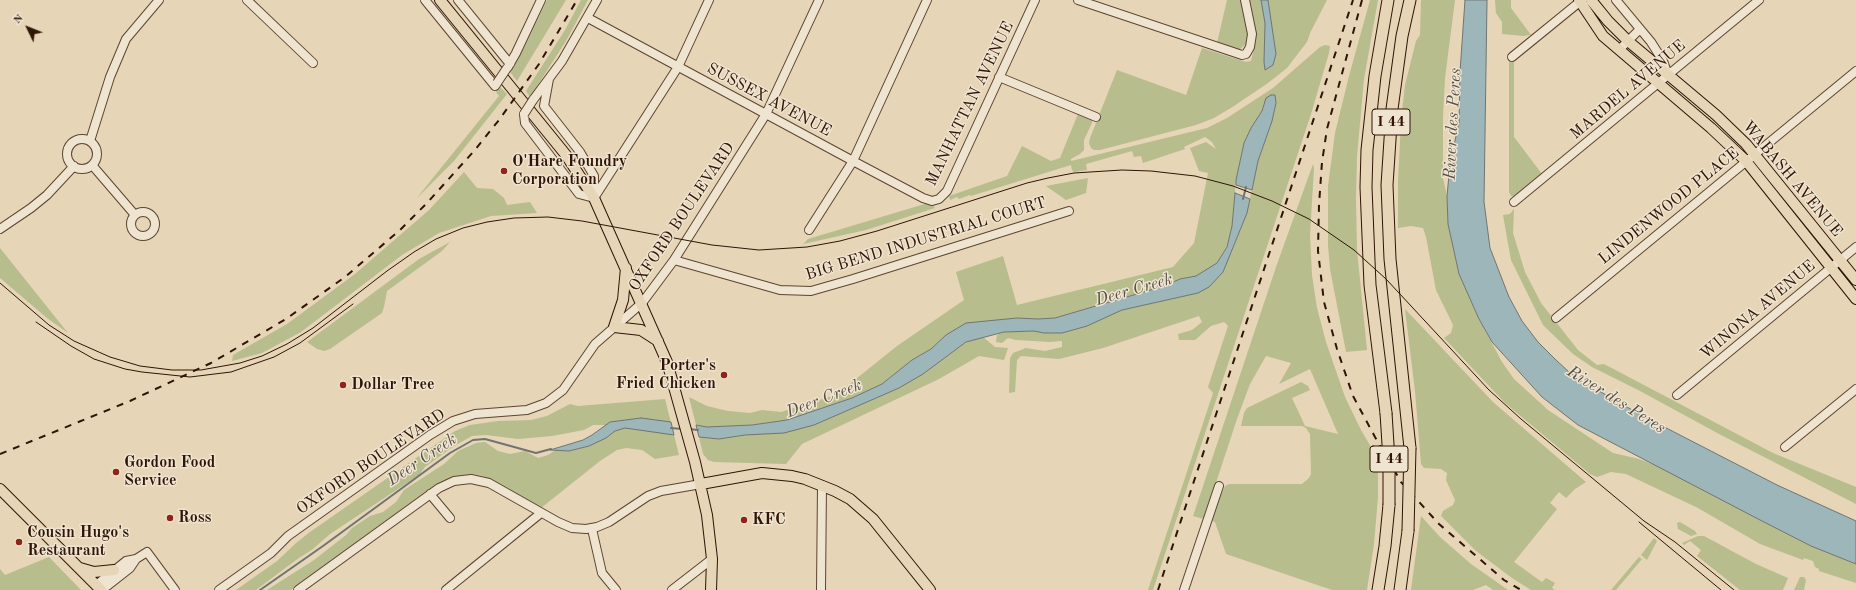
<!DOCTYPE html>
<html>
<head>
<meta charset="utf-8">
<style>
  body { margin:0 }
  #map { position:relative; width:1856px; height:590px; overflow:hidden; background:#e6d5b6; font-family:"Old Standard TT",serif }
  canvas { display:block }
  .north { position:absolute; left:8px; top:8px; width:40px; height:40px; -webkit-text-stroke:3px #efe4d0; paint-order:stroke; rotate:313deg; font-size:11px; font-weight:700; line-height:16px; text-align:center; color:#2f1407 }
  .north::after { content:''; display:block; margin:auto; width:14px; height:18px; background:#2f1407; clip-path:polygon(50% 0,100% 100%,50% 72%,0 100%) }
</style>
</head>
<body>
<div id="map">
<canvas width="1856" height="590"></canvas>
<div class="north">N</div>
</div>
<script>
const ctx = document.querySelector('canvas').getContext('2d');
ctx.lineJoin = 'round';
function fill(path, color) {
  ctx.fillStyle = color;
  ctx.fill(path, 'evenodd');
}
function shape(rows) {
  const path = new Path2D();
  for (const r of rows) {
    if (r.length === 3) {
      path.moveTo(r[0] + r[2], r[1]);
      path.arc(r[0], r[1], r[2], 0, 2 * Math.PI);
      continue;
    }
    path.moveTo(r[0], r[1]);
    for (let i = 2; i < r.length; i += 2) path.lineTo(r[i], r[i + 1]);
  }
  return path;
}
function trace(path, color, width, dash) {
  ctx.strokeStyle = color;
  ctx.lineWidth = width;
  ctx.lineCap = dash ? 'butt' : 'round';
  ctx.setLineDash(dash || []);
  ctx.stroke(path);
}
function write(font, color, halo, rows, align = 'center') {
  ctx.font = font + ' "Old Standard TT",serif';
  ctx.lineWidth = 3;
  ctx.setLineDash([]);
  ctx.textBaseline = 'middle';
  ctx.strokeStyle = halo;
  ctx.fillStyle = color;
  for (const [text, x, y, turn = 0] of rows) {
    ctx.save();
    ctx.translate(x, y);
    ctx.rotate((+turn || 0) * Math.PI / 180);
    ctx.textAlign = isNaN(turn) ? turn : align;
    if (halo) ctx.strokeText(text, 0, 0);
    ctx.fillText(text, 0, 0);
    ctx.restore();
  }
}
fill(shape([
  [547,0,566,0,517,81,510,72,524,48],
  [581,0,588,0,566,41,530,97,526,91,565,30],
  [1227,0,1243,0,1248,25,1247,43,1239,50,1217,43],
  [1248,0,1261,0,1265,23,1264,62,1276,54,1268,0,1327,0,1310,33,1307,42,1287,68,1268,83,1234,106,1214,118,1196,125,1100,150,1094,150,1091,148,1089,143,1090,138,1117,70,1186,95,1202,48,1246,62,1251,61,1256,40],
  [1370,0,1378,0,1364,79,1357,156,1356,199,1357,250,1367,350,1346,352,1330,269,1328,245,1328,186,1335,133,1349,76],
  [1421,0,1455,0,1445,78,1443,117,1443,178,1447,196,1448,225,1459,274,1479,319,1502,362,1514,379,1548,410,1613,453,1639,459,1658,466,1811,546,1856,564,1856,583,1819,571,1819,569,1815,567,1813,561,1804,558,1803,560,1760,544,1698,508,1626,474,1611,472,1597,477,1590,474,1505,403,1444,338,1451,333,1453,325,1436,290,1426,237,1423,228,1411,226,1398,228,1398,182,1401,120,1405,85,1416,41,1420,35],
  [1495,0,1511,0,1511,8,1531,35,1523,36,1502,34,1502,22,1496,13],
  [1325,45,1330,46,1329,53,1311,114,1153,590,1148,590,1213,393,1208,387,1228,326,1224,322,1211,326,1195,340,1179,340,1178,334,1192,330,1202,322,1199,316,1103,348,1059,359,1021,356,1017,360,1015,392,1009,393,1010,358,1013,353,1026,348,1045,351,1062,347,1062,341,1050,342,1016,340,1008,338,1002,343,996,342,997,335,1004,332,1034,331,1044,333,1062,333,1087,326,1122,310,1198,293,1223,272,1247,213,1258,161,1272,120,1276,103,1264,103,1262,111,1251,128,1244,143,1236,180,1232,226,1227,246,1217,263,1196,276,1180,279,1164,286,1055,318,1038,319,1017,318,946,335,931,349,912,360,882,384,852,398,787,420,752,425,707,427,696,425,689,397,707,406,728,411,750,413,762,410,781,412,836,395,897,346,964,300,956,272,1003,256,1017,305,1173,267,1194,243,1208,173,1199,171,1190,148,1206,142,1216,149,1212,142,1205,137,1184,147,1185,149,1143,163,1141,156,1134,157,1132,151,1086,164,1087,170,1074,172,1072,170,1071,165,971,196,970,195,959,199,957,197,950,200,949,196,1007,176,1022,146,1051,161,1060,158,1078,114,1092,119,1092,123,1084,140,1084,150,1080,154,1071,159,1071,161,1207,128,1227,118,1273,88,1320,47],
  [1509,56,1514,62,1514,137,1542,174,1514,196,1511,196,1509,192],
  [500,87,507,94,454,161,416,199,499,96,496,92],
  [1313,164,1314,168,1310,235,1312,275,1317,308,1326,342,1345,397,1361,430,1378,459,1378,497,1374,544,1367,590,1332,590,1226,554,1215,522,1209,520,1225,486,1229,484,1302,484,1309,478,1311,474,1310,434,1306,428,1302,426,1241,426,1244,413,1247,408,1301,382,1308,386,1310,390,1292,398,1305,426,1338,434,1310,369,1279,384,1291,363,1266,356,1250,384,1237,419,1204,519,1193,516,1276,267],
  [464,172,477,188,493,189,504,198,507,205,530,202,537,213,491,216,439,233,402,255,301,332,262,353,232,361,233,355,287,324,355,274,429,210],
  [1088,178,1086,193,1066,200,1046,186],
  [928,203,933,205,935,208,866,230,803,244,808,239],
  [1514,209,1513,233,1525,272,1541,303,1578,350,1597,365,1604,364,1773,453,1856,487,1856,504,1721,435,1640,391,1592,367,1573,354,1543,325,1511,260,1503,215,1510,214],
  [450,242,442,251,387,291,384,307,382,313,330,349,324,351,317,349,307,342,419,259],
  [0,248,68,333,47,318,0,278],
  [1405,309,1493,402,1586,482,1575,489,1566,498,1559,492,1550,503,1557,509,1514,562,1542,582,1546,578,1555,583,1552,588,1555,590,1531,590,1512,578,1476,551,1441,516,1443,511,1453,505,1455,500,1446,480,1447,473,1441,469,1424,468,1421,464,1415,391],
  [983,337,995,347,1008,348,1004,360,979,356,939,379,802,444,786,464,714,462,708,460,703,454,699,437,719,439,814,425,899,388,923,374,966,342],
  [665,399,679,455,655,459,642,450,626,448,617,450,600,461,541,508,483,476,472,474,457,476,441,482,430,489,291,590,267,590,314,560,346,535,352,528,370,516,383,512,396,502,404,490,444,464,458,451,476,443,485,442,498,451,510,454,525,451,538,458,548,455,557,449,569,451,589,446,605,425,593,425,584,430,552,436,518,439,486,435,472,436,454,446,425,467,419,475,330,534,313,549,296,560,256,590,236,590,277,561,296,543,310,532,455,431,470,425,498,421,531,420,547,416,570,404,578,406],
  [1421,516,1440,537,1471,564,1508,590,1493,590,1486,585,1473,590,1411,590],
  [1680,522,1695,531,1697,534,1691,536,1678,529,1677,523],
  [1698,536,1704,536,1756,564,1788,578,1783,590,1740,590,1697,556,1701,550,1690,541,1684,545,1682,543],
  [1654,538,1657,541,1647,560,1641,555],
  [49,557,81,590,0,590,0,569,5,575],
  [1639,557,1642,559,1616,590,1611,590],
  [1800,577,1804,577,1806,580,1804,590,1794,590]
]), '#b7bd8c');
const water = shape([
  [1261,0,1268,0,1276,54,1273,65,1265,70,1264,62,1265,23,1261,0],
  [1465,0,1487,0,1484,202,1490,248,1509,297,1522,321,1538,342,1555,359,1570,373,1587,384,1641,415,1777,485,1856,521,1856,564,1811,546,1762,521,1578,425,1542,397,1492,342,1479,319,1459,274,1448,224,1447,196,1450,164,1459,122,1460,72,1465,0],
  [1271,95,1275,95,1276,103,1272,121,1258,161,1252,190,1236,185,1236,180,1244,143,1251,128,1262,111,1266,98,1271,95],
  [1235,193,1250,199,1247,213,1223,272,1209,287,1198,293,1122,310,1087,326,1062,333,1044,333,1034,331,1004,332,966,342,923,374,899,388,814,425,784,433,745,435,719,439,699,437,696,425,707,427,752,425,787,420,852,398,882,384,912,360,931,349,946,335,966,323,1017,318,1038,319,1055,318,1164,286,1180,279,1196,276,1217,263,1227,247,1232,226,1235,193],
  [641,418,671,422,674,435,625,428,615,431,606,438,589,446,569,451,550,450,583,440,592,435,610,422,641,418]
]);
fill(water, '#9cb6ba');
trace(water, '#707572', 1);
trace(shape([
  [1243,199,1246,187],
  [671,428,682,429],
  [689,429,698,430],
  [260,590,323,546,450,453,473,440,485,439,536,453,551,449]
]), '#707572', 2);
const minor = shape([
  [247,0,313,63],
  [425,0,495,86,497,83],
  [458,0,510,64],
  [1078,0,1242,55,1246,54,1250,47,1252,34,1245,0],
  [1616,0,1651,42,1663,61,1668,75],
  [588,18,853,161,923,198,932,201,939,199,947,191,1035,0],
  [1619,50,1640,29],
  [1512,57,1582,0],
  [508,67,516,53,541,0],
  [999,77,1096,117],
  [549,79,544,106,580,152,594,176,594,198],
  [533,100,562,61,597,0],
  [524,114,525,123,579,194,594,198],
  [82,154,15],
  [90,141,110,77,126,39,159,0],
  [92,165,135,215],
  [594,198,678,67,709,0],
  [1514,202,1759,0],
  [143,224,12],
  [0,229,31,208,47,195,74,166],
  [809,230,853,161,927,0],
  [674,260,780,290,811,291,853,279,1069,211],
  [1556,318,1856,71],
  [1677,395,1856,247],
  [1785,447,1856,389],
  [430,494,450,518],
  [592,529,602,573,616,590],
  [96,585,126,561,136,559,147,552,175,590],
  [102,590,130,568,136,559],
  [219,590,271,553,288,536,430,435,453,421,475,414,527,410,546,403,563,390,595,344,642,303,674,260,766,114,819,0],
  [298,590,439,488,454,481,471,479,489,483,558,522,572,528,586,529,597,527,609,522,648,496,661,491,701,484],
  [446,590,541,513],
  [672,590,712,559],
  [821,590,822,485],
  [1184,590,1219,486]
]);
const major = shape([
  [440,0,566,155,594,198,667,362,695,462,707,515,712,559,711,590],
  [1579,0,1603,36,1711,128,1746,161,1856,299],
  [1591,0,1608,21,1628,41,1716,115,1746,144,1856,280],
  [626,268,623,300,614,327,641,330,658,341],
  [701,484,762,473,792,476,805,479,835,491,850,499,873,519,930,590],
  [0,489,101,590],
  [80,568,94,572,114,570]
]);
const highway = shape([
  [1410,0,1402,36,1392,109,1387,185,1390,259,1410,448],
  [1386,413,1370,285,1366,187,1367,150,1375,76,1388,0],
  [1378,590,1385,546,1389,505],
  [1400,590,1408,531]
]);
trace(minor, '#5d4433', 10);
trace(major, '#2f1407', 12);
trace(highway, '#2f1407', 13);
trace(minor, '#efe4d0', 8);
trace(major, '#e6d5b6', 10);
trace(highway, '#e6d5b6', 11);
trace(shape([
  [0,283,49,325,74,341,110,357,140,366,172,370,201,370,240,363,262,356,287,344,313,328,387,271,414,252,436,239,463,228,487,222,514,218,548,217,582,221,712,245,759,250,807,247,840,241,877,231,1027,183,1048,178,1074,173,1122,170,1151,171,1195,176,1233,186,1272,201,1309,219,1354,250,1386,279,1489,390,1521,419,1644,521,1675,542,1734,590],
  [36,322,71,346,94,359,125,369,142,372,190,377,231,372,274,357,300,343,353,304],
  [1639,522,1721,590]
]), '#2f1407', 1);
trace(shape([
  [1362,0,1327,129,1322,162,1319,205,1318,251,1324,302,1337,349,1353,396,1375,437,1401,482,1439,524,1504,580,1521,590],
  [0,454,130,401,211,363,286,319,345,277,400,230,427,203,474,151,499,120,539,64,577,0],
  [1158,590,1353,0]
]), '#2f1407', 2, [7, 7]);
const minorBridge = shape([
  [497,83,507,68],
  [524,114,533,100]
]);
const highwayBridge = shape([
  [1386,413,1389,460,1389,505],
  [1408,531,1410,448]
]);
trace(minorBridge, '#5d4433', 10, []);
trace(highwayBridge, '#2f1407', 13, []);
trace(minorBridge, '#efe4d0', 8);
trace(highwayBridge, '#e6d5b6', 11);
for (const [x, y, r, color] of [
  [504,171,4,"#8f2418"],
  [724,375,4,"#8f2418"],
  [343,385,4,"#8f2418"],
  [116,472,4,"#8f2418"],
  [170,518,4,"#8f2418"],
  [744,520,4,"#8f2418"],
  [19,542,4,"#8f2418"]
]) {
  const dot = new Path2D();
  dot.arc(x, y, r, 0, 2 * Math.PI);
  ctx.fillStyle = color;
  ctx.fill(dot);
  trace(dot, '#efe4d0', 1.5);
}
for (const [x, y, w] of [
  [1391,122,38],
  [1389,459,38]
]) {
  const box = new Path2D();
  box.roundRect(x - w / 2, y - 13, w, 26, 3);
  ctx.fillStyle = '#efe4d0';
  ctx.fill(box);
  trace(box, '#2f1407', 1);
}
write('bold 15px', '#2f1407', null, [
  ["I 44",1391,122],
  ["I 44",1389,459]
]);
write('16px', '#2f1407', '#efe4d0', [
  ["MARDEL AVENUE",1628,90,-40],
  ["SUSSEX AVENUE",769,100,28],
  ["MANHATTAN AVENUE",970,104,-64],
  ["WABASH AVENUE",1792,179,50],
  ["LINDENWOOD PLACE",1669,206,-39],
  ["OXFORD BOULEVARD",682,217,-56],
  ["BIG BEND INDUSTRIAL COURT",926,239,-17],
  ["WINONA AVENUE",1758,310,-40],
  ["OXFORD BOULEVARD",371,462,-34]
]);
write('bold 16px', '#2f1407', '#efe4d0', [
  ["O'Hare Foundry",512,162],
  ["Corporation",512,180],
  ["Porter's",716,366,"right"],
  ["Fried Chicken",716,384,"right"],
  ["Dollar Tree",351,385],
  ["Gordon Food",124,463],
  ["Service",124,481],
  ["Ross",178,518],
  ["KFC",752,520],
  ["Cousin Hugo's",27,533],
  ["Restaurant",27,551]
], 'left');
write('italic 17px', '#554d46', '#efe4d0', [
  ["River des Peres",1453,124,-87],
  ["Deer Creek",1134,290,-16],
  ["Deer Creek",824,399,-21],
  ["River des Peres",1616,400,32],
  ["Deer Creek",422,460,-34]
]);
</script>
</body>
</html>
